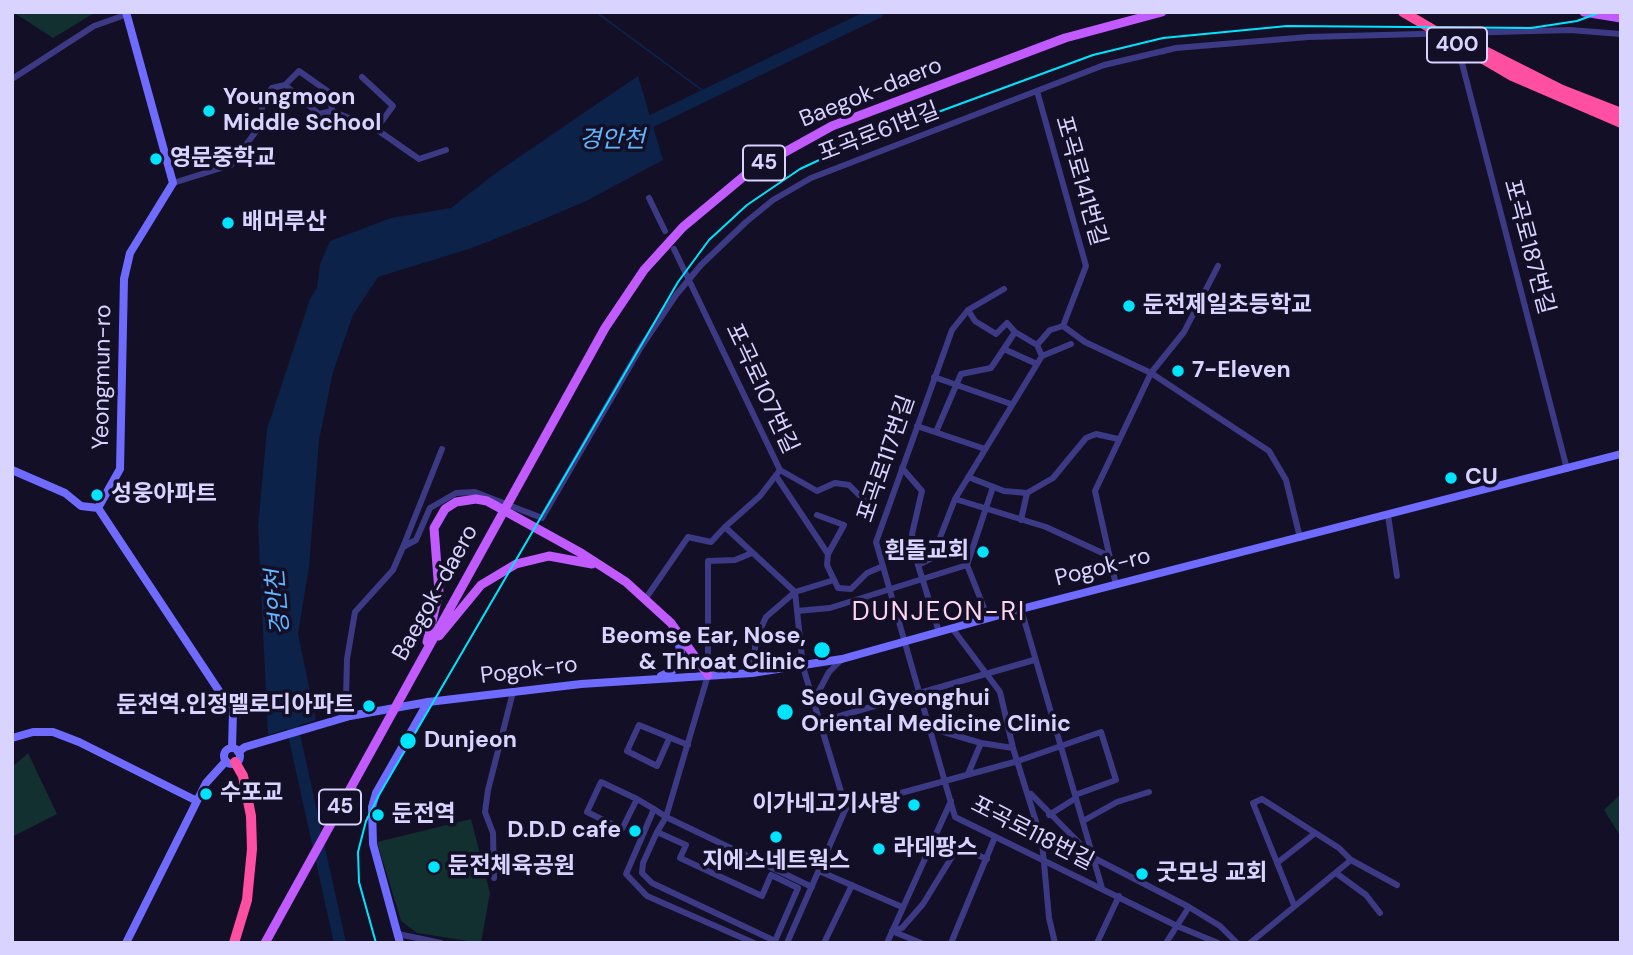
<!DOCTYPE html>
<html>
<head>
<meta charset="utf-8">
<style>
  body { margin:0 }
  #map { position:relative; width:1633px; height:955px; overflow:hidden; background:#130f26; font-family:"DM Sans",sans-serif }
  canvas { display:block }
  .frame { position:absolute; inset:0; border:14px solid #d9d4ff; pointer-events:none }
</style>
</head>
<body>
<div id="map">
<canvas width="1633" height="955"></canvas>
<div class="frame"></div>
</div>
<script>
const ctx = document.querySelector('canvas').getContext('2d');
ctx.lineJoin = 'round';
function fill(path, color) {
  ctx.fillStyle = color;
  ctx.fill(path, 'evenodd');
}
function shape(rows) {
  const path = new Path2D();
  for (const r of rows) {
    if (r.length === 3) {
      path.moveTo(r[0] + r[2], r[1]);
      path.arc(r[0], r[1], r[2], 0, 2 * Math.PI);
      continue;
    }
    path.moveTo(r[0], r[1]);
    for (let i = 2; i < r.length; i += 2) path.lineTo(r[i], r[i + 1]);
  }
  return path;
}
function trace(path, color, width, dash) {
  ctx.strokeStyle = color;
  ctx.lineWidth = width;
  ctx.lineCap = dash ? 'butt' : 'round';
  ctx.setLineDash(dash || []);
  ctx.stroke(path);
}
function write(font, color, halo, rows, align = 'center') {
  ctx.font = font + ' "DM Sans","Noto Sans KR",sans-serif';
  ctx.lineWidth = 7;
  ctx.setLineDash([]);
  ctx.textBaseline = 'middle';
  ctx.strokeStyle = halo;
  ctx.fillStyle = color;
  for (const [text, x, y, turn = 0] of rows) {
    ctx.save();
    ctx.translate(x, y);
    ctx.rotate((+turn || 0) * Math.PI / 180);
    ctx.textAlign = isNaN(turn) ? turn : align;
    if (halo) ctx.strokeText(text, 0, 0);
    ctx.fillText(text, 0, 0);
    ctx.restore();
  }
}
fill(shape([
  [13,12,96,12,53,38],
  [28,753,57,814,12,837,12,767],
  [1621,794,1621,837,1604,810],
  [471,819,490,893,481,943,417,933,401,921,377,842]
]), '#12302f');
fill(shape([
  [638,76,663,160,586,201,537,222,472,248,378,277,353,315,333,372,319,440,309,567,298,634,316,720,268,735,258,526,267,429,310,299,317,288,320,264,330,241,391,218,451,208,497,172]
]), '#0c2248');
trace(shape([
  [596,12,706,93]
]), '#0c2248', 2);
trace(shape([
  [637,128,878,12],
  [291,721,340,943]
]), '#0c2248', 12);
trace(shape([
  [1457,44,1567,469],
  [362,77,393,106,376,129],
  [12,79,94,26,125,15],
  [1037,91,1086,266,1063,326,1085,342,1151,373,1095,491,1116,585],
  [332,111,376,129,419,159,446,150],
  [173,183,231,165,260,126,263,99,272,88,285,85,319,114,332,111,330,93,299,71,285,85],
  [649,198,665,231],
  [674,249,780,470,760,496,725,527,795,592,803,667,846,808,787,943],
  [1218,266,1184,332,1151,373,1269,451,1286,480,1300,538],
  [1004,289,968,310,952,330,876,542,955,817,1177,926,1218,943],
  [1037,345,1050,330,1063,326],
  [1006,350,1037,364],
  [1042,356,1071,344],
  [934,377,1011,404],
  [917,426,985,449],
  [936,432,961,374,991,368,1015,332],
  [902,468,922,491,912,534,918,565],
  [780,470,817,491,835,483,849,485,864,500],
  [776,476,828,554],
  [968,477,1004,491,1027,493,1053,478,1086,438,1096,434,1118,439],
  [955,499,1046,527,1109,556],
  [817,515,844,525,828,554,827,565,838,588,851,589,867,573,883,566],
  [1388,515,1397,576],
  [1021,520,1027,493],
  [403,547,442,449],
  [752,553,735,560,708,561,708,675,666,817,812,887],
  [646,598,688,537,711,542,725,527],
  [1021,609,1102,888],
  [797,611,830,608,967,565],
  [988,618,967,565,993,487],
  [952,628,1000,692,1013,748,1042,841,1049,918,1055,943],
  [939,632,918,565,932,558,955,499,1042,356,1037,345,1015,332,1007,323,996,334,975,321,968,310],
  [752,673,756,639,766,617,795,592,834,580],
  [813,702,829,672,842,659],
  [350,716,346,699,347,659,355,612,393,570,403,547,416,540,430,508,456,493,475,492,542,518,641,347,676,295,701,265,746,222,773,200,811,178,1104,65,1176,48,1308,37,1570,30,1621,34],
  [819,722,1034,660],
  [930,728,981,743,1013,748],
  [669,739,657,766,627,751,639,725,688,745],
  [968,774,981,743],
  [1031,794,1094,858,1189,907,1220,926,1237,943],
  [637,799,622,829,587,812,601,782,637,799,654,809,666,817,657,832,643,863,642,873,652,883,775,941,798,888,771,875,762,896,680,858,686,845,657,832],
  [846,808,1018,761,1101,732,1116,780,1075,795],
  [654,809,626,874,647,896,754,943],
  [1049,815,1076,798],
  [1083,821,1117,802,1149,792],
  [1277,863,1314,834],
  [819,871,902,907],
  [1336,873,1366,895,1380,913],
  [494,878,493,833,485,812,488,790,513,692],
  [1294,905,1253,803,1262,799,1339,848,1351,860,1397,885],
  [892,931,902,928,923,904,958,847,987,859],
  [892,931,921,943],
  [398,934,441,943],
  [824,943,852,885],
  [887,943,951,801],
  [951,943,995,837],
  [1097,943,1119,896],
  [1166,943,1189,907],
  [1250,943,1351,860]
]), '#3d3a85', 6);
trace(shape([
  [126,12,173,183,130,253,124,279,120,469,98,508,233,712,232,748],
  [12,470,65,493,81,506,98,508],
  [661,676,672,671,678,662,681,652,675,632],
  [12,738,33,732,53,732,79,742,197,801],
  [232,756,8],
  [238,752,245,747,350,716,428,702,581,684,752,673,842,659,1021,609,1621,454],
  [126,943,206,783,226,761],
  [400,943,373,844,372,807,376,793,428,702]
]), '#6f6bff', 8);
trace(shape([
  [1584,12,1621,18],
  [439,636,481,585,516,564,549,556,592,564],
  [427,642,439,592,434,528,445,509,456,502,476,499,487,501,581,553,626,582,671,623,708,675],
  [265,943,605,328,644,270,683,227,749,172,832,126,1065,38,1162,12]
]), '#c25bff', 9);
trace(shape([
  [1403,12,1512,76,1621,123],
  [1461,39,1562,90,1621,113],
  [234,943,247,900,252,849,251,816,243,776,235,762]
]), '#ff4fa3', 10);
trace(shape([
  [376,943,359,882,358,852,366,821,379,795,678,282,709,240,747,205,800,169,862,140,1093,55,1163,38,1287,26,1531,28,1577,21,1601,12]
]), '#00e5ff', 2);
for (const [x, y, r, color] of [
  [209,111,7,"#00e5ff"],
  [156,159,7,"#00e5ff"],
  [228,223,7,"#00e5ff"],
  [1129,306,7,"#00e5ff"],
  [1178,371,7,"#00e5ff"],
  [1451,478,7,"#00e5ff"],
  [97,495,7,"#00e5ff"],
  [983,552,7,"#00e5ff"],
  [822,650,9,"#00e5ff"],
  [369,706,7,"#00e5ff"],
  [785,712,9,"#00e5ff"],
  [408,741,9,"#00e5ff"],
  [206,794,7,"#00e5ff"],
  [914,805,7,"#00e5ff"],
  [378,815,7,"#00e5ff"],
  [635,831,7,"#00e5ff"],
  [776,837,7,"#00e5ff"],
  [879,849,7,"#00e5ff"],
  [434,867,7,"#00e5ff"],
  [1142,874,7,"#00e5ff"]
]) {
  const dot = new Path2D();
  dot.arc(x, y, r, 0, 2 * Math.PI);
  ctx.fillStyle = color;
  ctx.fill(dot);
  trace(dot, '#130f26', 2.5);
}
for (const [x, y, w] of [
  [1457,45,60],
  [764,163,42],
  [340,807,42]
]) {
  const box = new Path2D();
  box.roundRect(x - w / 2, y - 17.5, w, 35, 5);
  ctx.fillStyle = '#130f26';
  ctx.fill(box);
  trace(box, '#d9d4ff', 2);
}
write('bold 21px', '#d9d4ff', null, [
  ["400",1457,45],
  ["45",764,163],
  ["45",340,807]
]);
write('23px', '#d9d4ff', '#130f26', [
  ["Baegok-daero",871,93,-22],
  ["포곡로61번길",879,133,-21],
  ["포곡로141번길",1080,181,74],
  ["포곡로187번길",1528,247,75],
  ["Yeongmun-ro",103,377,-89],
  ["포곡로107번길",761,389,65],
  ["포곡로117번길",887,459,-71],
  ["Pogok-ro",1103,568,-14],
  ["Baegok-daero",436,593,-61],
  ["Pogok-ro",529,671,-7],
  ["포곡로118번길",1032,834,27]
]);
write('bold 23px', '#d9d4ff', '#130f26', [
  ["Youngmoon",223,98],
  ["Middle School",223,124],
  ["영문중학교",170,159],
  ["배머루산",242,223],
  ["둔전제일초등학교",1143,306],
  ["7-Eleven",1192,371],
  ["CU",1465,478],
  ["성웅아파트",111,495],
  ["흰돌교회",969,552,"right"],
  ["Beomse Ear, Nose,",806,637,"right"],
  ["& Throat Clinic",806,663,"right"],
  ["Seoul Gyeonghui",801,699],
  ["Oriental Medicine Clinic",801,725],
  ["둔전역.인정멜로디아파트",355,706,"right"],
  ["Dunjeon",424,741],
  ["수포교",220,794],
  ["이가네고기사랑",900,805,"right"],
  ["둔전역",392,815],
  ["D.D.D cafe",621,831,"right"],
  ["라데팡스",893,849],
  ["지에스네트웍스",776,862,"center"],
  ["둔전체육공원",448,867],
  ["굿모닝 교회",1156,874]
], 'left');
write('italic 24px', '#62b6ff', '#130f26', [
  ["경안천",612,141],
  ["경안천",279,602,-95]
]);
ctx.letterSpacing = '2px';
write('26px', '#ffd6f0', '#130f26', [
  ["DUNJEON-RI",939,613]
]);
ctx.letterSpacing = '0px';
</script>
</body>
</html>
